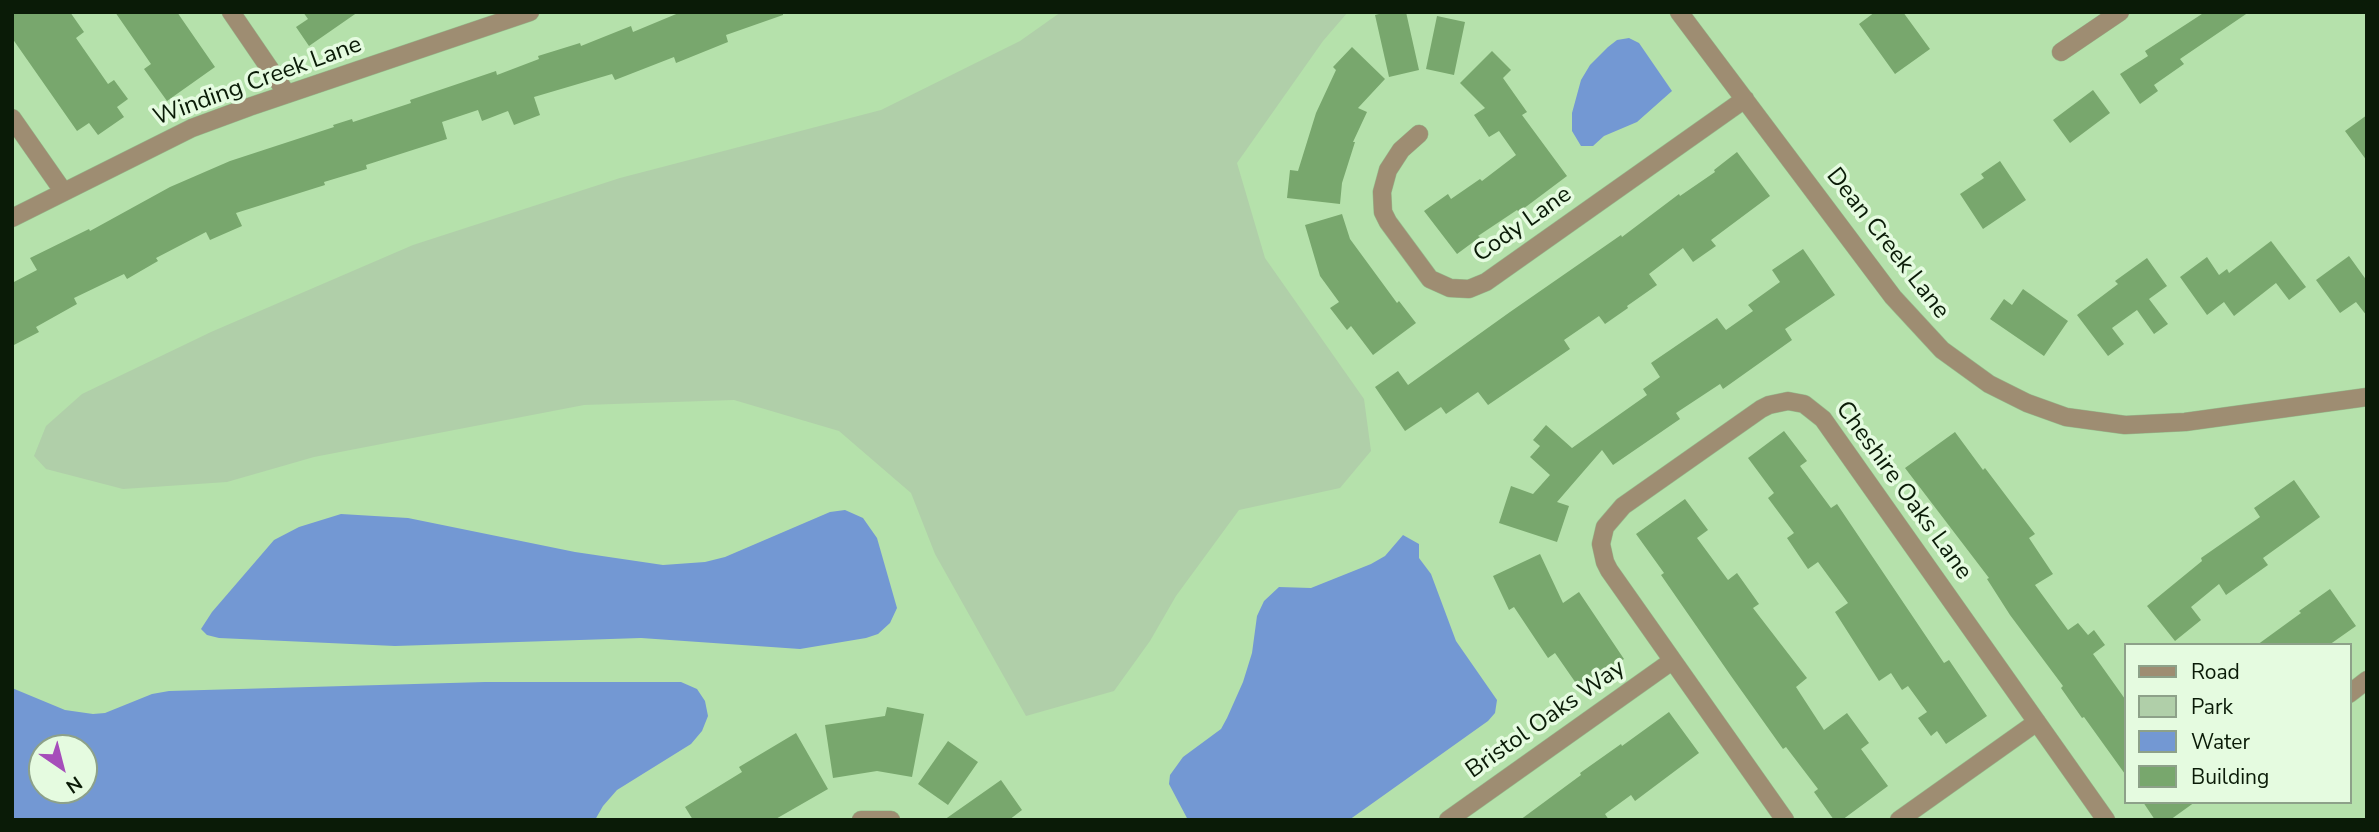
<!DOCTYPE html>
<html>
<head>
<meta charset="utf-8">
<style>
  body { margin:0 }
  #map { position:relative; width:2379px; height:832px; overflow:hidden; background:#b5e1ab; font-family:"Nunito Sans",sans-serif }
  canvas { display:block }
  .frame { position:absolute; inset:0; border:14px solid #0a1b07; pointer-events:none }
  .legend { position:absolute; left:2124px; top:643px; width:228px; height:161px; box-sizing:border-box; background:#e5fbe0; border:2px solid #8da189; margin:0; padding:9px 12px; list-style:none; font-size:21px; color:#0a1b07 }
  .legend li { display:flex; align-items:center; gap:14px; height:35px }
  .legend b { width:35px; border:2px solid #8da189 }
  .north { position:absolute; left:28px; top:734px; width:70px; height:70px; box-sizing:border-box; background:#e5fbe0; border:2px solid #8da189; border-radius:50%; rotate:145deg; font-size:19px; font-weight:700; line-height:28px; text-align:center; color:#0a1b07 }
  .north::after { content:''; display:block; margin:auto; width:24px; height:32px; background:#a64eba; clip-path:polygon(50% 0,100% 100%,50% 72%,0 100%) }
</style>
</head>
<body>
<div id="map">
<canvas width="2379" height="832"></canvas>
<div class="frame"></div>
<ul class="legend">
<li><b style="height:9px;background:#9e8d72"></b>Road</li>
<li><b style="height:19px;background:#b0cfa9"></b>Park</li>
<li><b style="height:19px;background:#7398d3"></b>Water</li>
<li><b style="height:19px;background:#78a76d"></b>Building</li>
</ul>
<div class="north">N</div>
</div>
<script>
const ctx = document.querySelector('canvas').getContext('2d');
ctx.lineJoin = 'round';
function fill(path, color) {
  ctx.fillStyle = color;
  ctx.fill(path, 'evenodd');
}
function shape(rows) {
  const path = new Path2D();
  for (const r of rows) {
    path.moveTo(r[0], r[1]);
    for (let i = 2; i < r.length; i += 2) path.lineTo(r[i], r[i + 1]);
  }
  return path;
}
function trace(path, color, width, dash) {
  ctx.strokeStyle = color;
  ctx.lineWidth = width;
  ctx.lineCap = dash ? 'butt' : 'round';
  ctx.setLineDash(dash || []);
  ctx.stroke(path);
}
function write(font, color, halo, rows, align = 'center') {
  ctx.font = font + ' "Nunito Sans",sans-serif';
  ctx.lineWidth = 7;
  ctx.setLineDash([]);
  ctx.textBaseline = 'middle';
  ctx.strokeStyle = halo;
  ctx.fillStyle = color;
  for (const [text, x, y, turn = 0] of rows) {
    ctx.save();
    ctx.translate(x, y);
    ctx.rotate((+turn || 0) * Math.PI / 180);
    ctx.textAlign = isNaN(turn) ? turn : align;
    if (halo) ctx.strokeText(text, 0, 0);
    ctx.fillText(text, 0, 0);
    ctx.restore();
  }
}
fill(shape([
  [1061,12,1348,12,1323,41,1237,163,1265,258,1364,399,1371,451,1340,488,1239,510,1176,596,1150,641,1114,691,1026,716,935,554,911,493,839,431,734,400,584,405,314,457,227,482,123,489,46,469,34,456,46,426,82,394,211,332,413,245,620,178,881,110,1020,41]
]), '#b0cfa9');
fill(shape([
  [1629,38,1639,43,1672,91,1637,122,1604,136,1593,146,1581,146,1572,131,1572,113,1581,80,1590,65,1608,47,1617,40],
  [845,510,863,518,877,538,897,608,890,623,878,634,866,638,800,649,641,638,395,646,219,638,207,635,201,629,212,612,274,540,299,527,341,514,408,518,575,552,663,565,705,562,725,557,830,512],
  [1403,535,1419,544,1419,558,1431,574,1456,641,1497,700,1495,713,1488,721,1349,820,1188,820,1169,784,1170,775,1183,757,1221,729,1227,718,1243,682,1252,653,1257,616,1264,601,1279,587,1311,588,1371,564,1385,556],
  [485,682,681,682,697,689,705,701,708,716,702,731,691,744,617,790,603,806,595,820,12,820,12,688,65,710,93,714,105,713,152,694,169,691],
  [42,748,84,748,84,790,42,790]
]), '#7398d3');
fill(shape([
  [12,12,70,12,84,32,76,38,108,84,114,80,128,99,117,107,124,117,98,135,89,123,77,131,12,38],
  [115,12,177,12,215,67,167,101,144,69,151,64],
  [303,12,358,12,309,46,296,27,308,19],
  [681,12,783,12,783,15,726,35,728,42,676,63,674,57,615,80,612,74,534,97,540,115,514,125,508,111,482,121,478,110,442,122,447,139,366,165,367,169,324,182,325,185,236,213,242,226,210,240,206,232,156,258,158,261,127,279,124,274,74,298,77,304,36,327,39,332,12,346,12,283,37,270,30,258,89,229,90,231,170,187,230,161,334,127,333,125,352,119,353,122,411,103,410,100,496,71,497,75,539,59,538,56,580,43,581,46,631,26,633,32],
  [1387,12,1406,12,1419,70,1389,77,1375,15],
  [1875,12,1903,12,1930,49,1895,74,1859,24],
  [2205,12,2249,12,2180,59,2184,64,2154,85,2158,91,2140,104,2120,74,2148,56,2145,51],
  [1437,16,1465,22,1454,75,1426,69],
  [1352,47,1385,79,1358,108,1367,112,1353,142,1355,142,1342,183,1340,204,1287,198,1290,170,1298,171,1316,113,1336,70,1333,67],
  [1492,51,1511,70,1503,78,1527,112,1522,115,1567,176,1519,212,1517,210,1478,236,1480,237,1457,254,1424,211,1448,194,1451,199,1480,179,1482,181,1516,155,1499,131,1489,137,1474,115,1485,108,1460,83],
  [2093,90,2110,113,2070,143,2053,120],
  [2367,115,2367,161,2345,131],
  [1737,152,1770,196,1711,240,1716,246,1693,262,1683,248,1649,274,1657,285,1627,306,1628,308,1605,324,1599,316,1564,340,1570,349,1488,405,1478,392,1446,414,1441,407,1405,431,1375,387,1398,371,1408,385,1510,312,1621,235,1622,237,1679,194,1680,196,1715,172,1714,170],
  [2000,161,2026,200,1983,229,1960,194,1984,178,1981,174],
  [1342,214,1350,239,1397,303,1399,301,1416,323,1373,355,1351,326,1347,330,1330,308,1339,302,1320,276,1305,225],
  [2271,241,2306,287,2289,300,2276,283,2234,316,2224,302,2207,315,2180,277,2207,257,2219,275,2227,269,2229,273],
  [1803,249,1835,295,1785,329,1792,340,1723,389,1720,384,1676,413,1680,419,1613,465,1602,450,1557,502,1569,506,1557,542,1499,523,1511,486,1533,494,1550,475,1530,457,1540,446,1533,440,1546,425,1572,448,1647,395,1643,389,1660,377,1651,363,1717,318,1726,330,1753,311,1748,305,1780,282,1772,270],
  [2349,256,2367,281,2367,316,2356,302,2340,313,2316,280],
  [2147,258,2167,286,2149,299,2168,324,2154,334,2137,310,2112,328,2124,344,2108,356,2077,315,2118,284,2115,281],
  [2023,289,2068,321,2044,356,1990,319,2004,299,2012,305],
  [1784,431,1807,461,1800,466,1831,508,1837,504,1944,663,1949,660,1987,716,1946,744,1937,731,1931,736,1918,718,1927,712,1908,686,1902,690,1891,673,1879,681,1835,612,1848,603,1818,562,1808,569,1787,538,1794,533,1768,498,1774,493,1748,458],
  [1955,432,1983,470,1985,468,2035,534,2029,538,2053,574,2035,585,2068,630,2078,623,2088,635,2094,630,2105,645,2093,654,2125,699,2125,774,2084,717,2082,718,2061,688,2063,686,2010,615,1987,579,1989,578,1905,468],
  [2294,480,2320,517,2263,558,2268,565,2226,595,2219,584,2191,607,2201,620,2175,641,2147,606,2202,561,2201,558,2260,517,2254,508],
  [1685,499,1708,530,1697,538,1728,580,1737,573,1759,604,1753,608,1807,678,1796,687,1824,730,1847,713,1869,743,1861,749,1888,786,1842,820,1834,820,1814,792,1818,789,1786,747,1783,749,1731,676,1661,575,1664,573,1636,534],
  [1540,554,1563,603,1579,592,1624,659,1580,689,1555,653,1548,658,1514,607,1509,610,1493,576],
  [2330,589,2356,626,2329,645,2257,645,2301,613,2299,611],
  [887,707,924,714,912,777,877,771,833,778,825,725,885,716],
  [1669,712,1699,753,1635,801,1631,795,1605,814,1609,820,1520,820,1581,775,1580,773,1621,744,1622,746],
  [796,733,828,789,774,820,693,820,685,807,742,772,739,767],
  [948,741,978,762,948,805,918,784],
  [1001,780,1022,810,1009,820,944,820],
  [2143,802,2195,802,2170,820,2155,820]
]), '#78a76d');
const minor = shape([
  [231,12,287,94],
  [1679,12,1893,297,1942,350,1989,384,2027,403,2066,417,2125,425,2185,422,2367,397],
  [2061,52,2120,12],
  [12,118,63,191],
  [1419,134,1401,150,1388,170,1382,192,1383,212,1388,222,1430,279,1450,288,1469,289,1486,282,1745,99],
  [12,218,192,128,249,107,530,12],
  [2349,694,2367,680],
  [861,820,891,820],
  [1448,820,1672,661],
  [1785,820,1609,570,1605,562,1601,544,1605,527,1623,506,1761,409,1769,405,1788,401,1804,404,1823,419,2106,820],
  [1899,820,2037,722]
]);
trace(minor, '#96bd8d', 19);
trace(minor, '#9e8d72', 18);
write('24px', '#0a1b07', '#e5fbe0', [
  ["Winding Creek Lane",258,82,-20],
  ["Cody Lane",1523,225,-35],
  ["Dean Creek Lane",1887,244,52],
  ["Cheshire Oaks Lane",1903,491,54],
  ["Bristol Oaks Way",1546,720,-35]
]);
</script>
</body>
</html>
